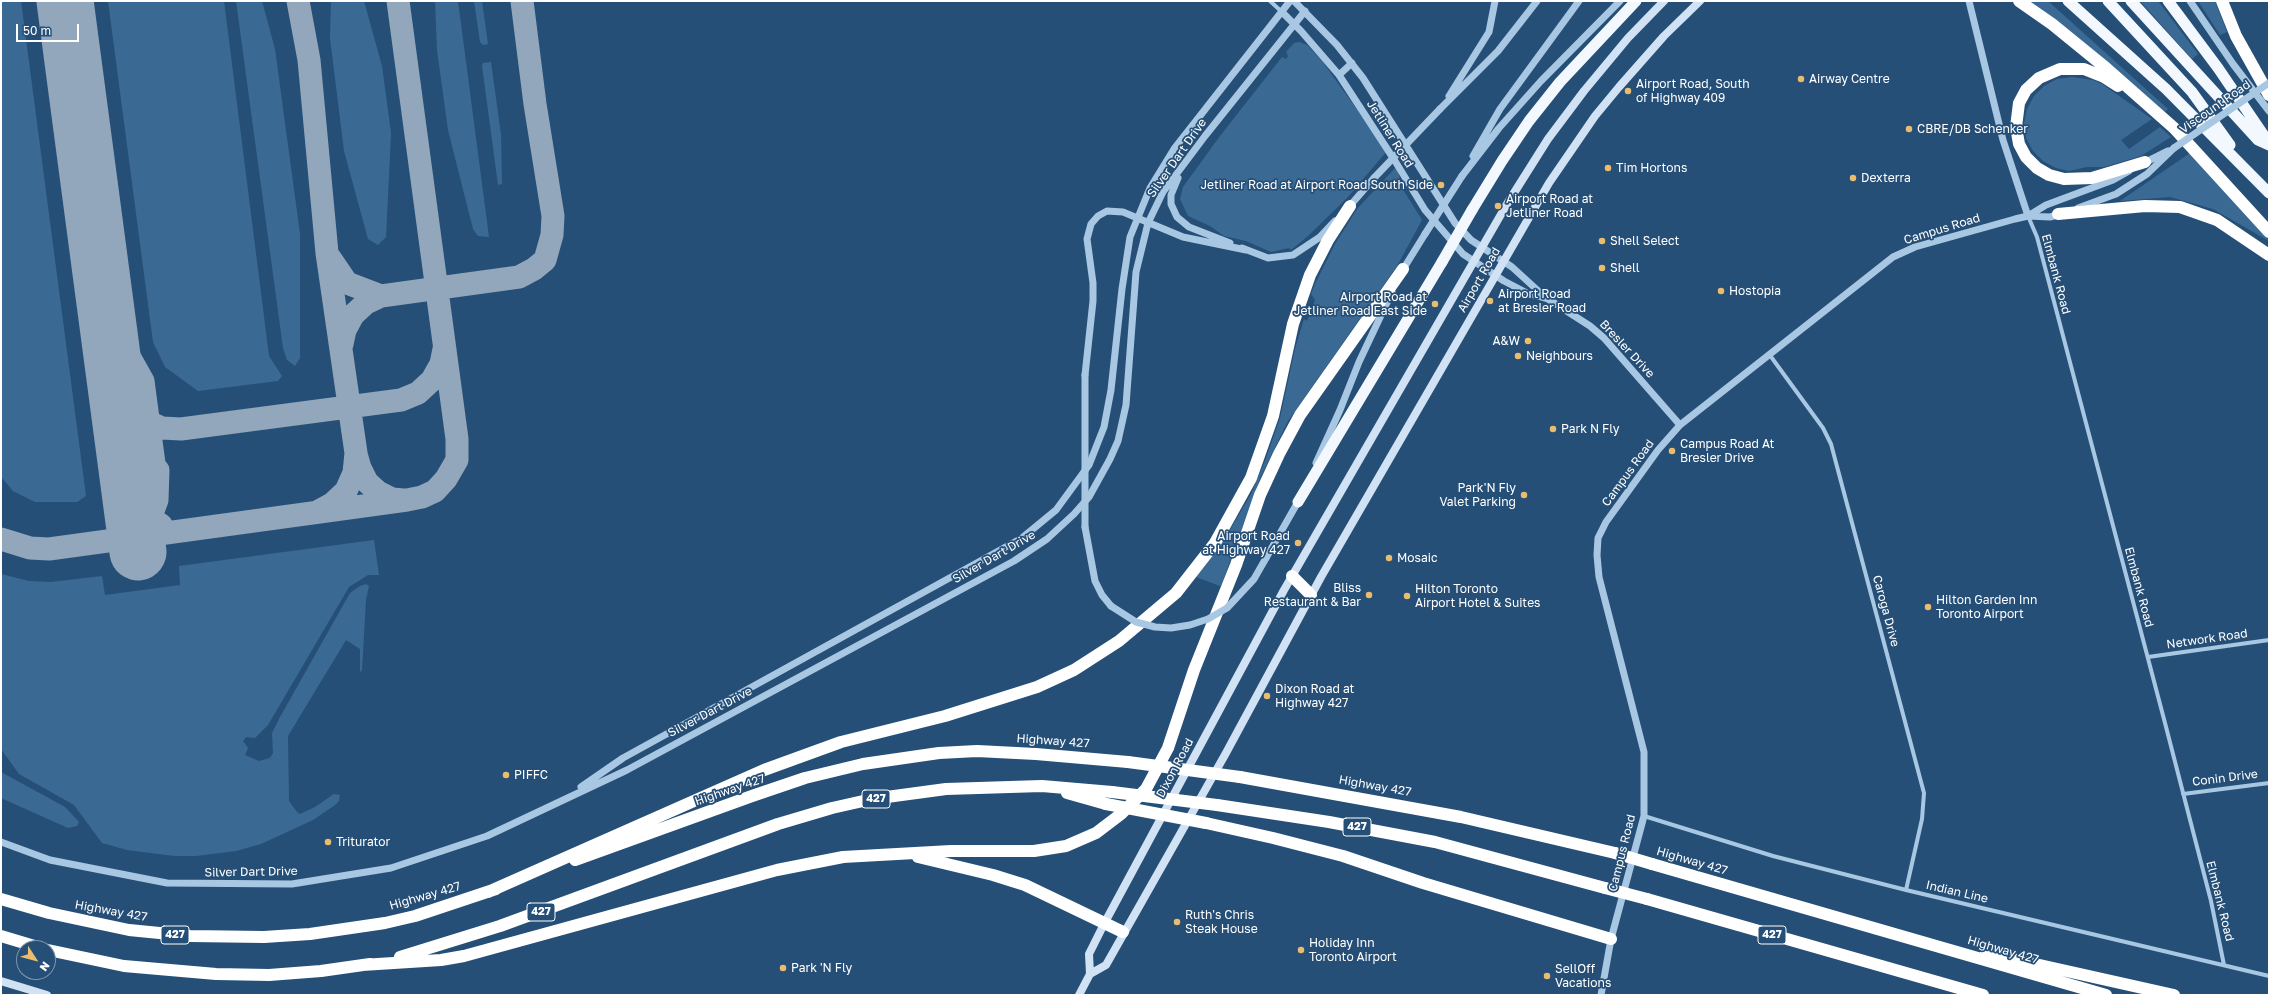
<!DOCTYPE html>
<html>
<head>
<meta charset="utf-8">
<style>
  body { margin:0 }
  #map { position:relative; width:2270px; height:996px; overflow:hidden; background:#264f77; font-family:"Golos Text",sans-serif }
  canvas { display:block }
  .frame { position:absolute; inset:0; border:2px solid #fff; pointer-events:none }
  .north { position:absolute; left:16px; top:940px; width:40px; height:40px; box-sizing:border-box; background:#264f77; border:1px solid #7d95ad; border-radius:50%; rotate:126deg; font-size:11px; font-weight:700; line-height:16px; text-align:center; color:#fff }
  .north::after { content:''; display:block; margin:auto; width:14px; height:18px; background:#eabd6e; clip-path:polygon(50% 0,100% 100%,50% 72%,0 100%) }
  .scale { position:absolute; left:16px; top:24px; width:63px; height:18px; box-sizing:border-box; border:2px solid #fff; border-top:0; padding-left:5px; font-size:12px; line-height:14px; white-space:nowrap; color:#fff; -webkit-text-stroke:3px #264f77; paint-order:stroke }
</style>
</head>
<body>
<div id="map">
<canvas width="2270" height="996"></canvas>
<div class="frame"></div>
<div class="north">N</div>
<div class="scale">50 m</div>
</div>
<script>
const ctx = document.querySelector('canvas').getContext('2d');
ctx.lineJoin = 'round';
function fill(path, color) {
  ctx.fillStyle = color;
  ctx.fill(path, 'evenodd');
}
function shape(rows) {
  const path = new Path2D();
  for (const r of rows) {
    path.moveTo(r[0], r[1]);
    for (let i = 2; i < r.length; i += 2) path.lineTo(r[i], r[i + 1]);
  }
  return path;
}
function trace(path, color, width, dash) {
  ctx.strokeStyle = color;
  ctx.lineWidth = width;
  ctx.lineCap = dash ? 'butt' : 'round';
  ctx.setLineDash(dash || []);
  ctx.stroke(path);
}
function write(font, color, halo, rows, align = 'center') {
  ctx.font = font + ' "Golos Text",sans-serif';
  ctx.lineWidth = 3.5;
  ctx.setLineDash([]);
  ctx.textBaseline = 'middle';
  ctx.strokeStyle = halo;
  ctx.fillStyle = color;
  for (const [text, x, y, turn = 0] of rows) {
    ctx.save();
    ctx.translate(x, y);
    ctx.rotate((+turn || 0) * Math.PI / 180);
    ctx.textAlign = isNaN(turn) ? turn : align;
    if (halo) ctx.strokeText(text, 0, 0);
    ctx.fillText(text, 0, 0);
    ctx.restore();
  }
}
fill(shape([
  [1,1,21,1,86,496,77,502,35,502,13,491,1,477],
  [108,1,224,1,269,356,282,376,278,381,198,391,165,367,153,342],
  [236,1,262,1,275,49,300,234,300,358,295,366,287,360,283,348],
  [331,1,364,1,382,66,391,133,386,237,378,245,368,239,344,151,330,38],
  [435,1,458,1,489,237,478,236,473,229,448,130,437,50],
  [474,1,482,1,488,44,483,45,480,42],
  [2030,1,2048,1,2168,109,2165,112,2081,40],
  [2140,1,2158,1,2198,54,2192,59],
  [2198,1,2215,1,2227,32,2220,35],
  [1299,42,1307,45,1322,61,1387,151,1347,198,1308,236,1291,250,1289,248,1271,252,1246,241,1224,236,1210,226,1188,216,1180,199,1183,187,1220,136,1282,57,1286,59,1288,56,1286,52,1294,43],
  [491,62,501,135,502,184,498,185,482,66,483,63],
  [2072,77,2093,80,2102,84,2152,119,2121,140,2129,149,2160,127,2171,137,2141,156,2104,167,2087,167,2069,171,2056,168,2043,161,2033,151,2026,138,2024,123,2027,109,2034,96,2044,86,2057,79],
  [2190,153,2269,241,2213,209,2170,197,2120,201],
  [1397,166,1402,188,1422,220,1397,266,1288,421,1261,476,1222,583,1220,586,1196,577,1227,535,1251,494,1265,461,1280,418,1295,349,1304,319,1307,321,1315,300,1311,294,1315,284,1335,244,1357,209],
  [374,540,379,575,368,575,349,587,268,725,255,738,246,737,243,741,248,748,245,755,259,761,270,758,273,753,272,733,280,717,350,593,360,586,366,584,369,586,366,600,362,670,360,672,360,649,346,640,288,736,289,801,297,812,300,814,315,807,334,794,340,795,339,801,335,805,313,820,261,844,236,851,196,856,175,856,127,850,102,843,74,805,19,774,1,749,1,574,29,581,51,582,102,576,105,595,180,585,179,566],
  [1,772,65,807,79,822,77,826,68,828,1,798]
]), '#3a6a94');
trace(shape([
  [298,1,309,60,327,253,356,453,354,473,346,491,332,504,319,511],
  [330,258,347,283,381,296,519,277,534,269,545,260,552,235,553,216,535,104,522,1],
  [106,315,143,381,157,486],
  [342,344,345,330,353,315,366,303,381,296],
  [114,374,123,398,130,408,144,420,162,428,181,429,401,400,418,393,432,380,441,364,444,349],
  [356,454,360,468,367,482,378,492,392,499,403,500],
  [130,495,144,514,161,525],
  [123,537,141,526,153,511,157,500,158,470],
  [1,539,30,548,49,549,188,530,407,500,422,497,435,491,446,479,457,460,457,439,398,1]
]), '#92a7bb', 23);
trace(shape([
  [65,1,138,552]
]), '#92a7bb', 57);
trace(shape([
  [1270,1,1282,12],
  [2028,216,2037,237,2165,723,2211,901,2224,965],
  [1769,354,1823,428,1831,444,1924,793,1922,819,1906,890],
  [2148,657,2269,640],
  [2183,794,2269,783],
  [1644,816,1773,856,1906,890,2269,976]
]), '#a8c7e2', 4);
trace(shape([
  [1294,1,1337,45,1363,78,1455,223,1471,240,1512,267,1546,298],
  [1969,1,2003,140,2028,216],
  [2190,1,2233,64,2269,111],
  [1282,12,1301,31,1339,75,1395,161,1425,210,1463,254,1504,281,1527,293,1548,299,1590,326,1604,338,1680,425],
  [1339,75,1352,63],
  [1449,96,1489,32,1495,1],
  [1440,109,1498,51,1537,1],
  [1473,156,1500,109,1579,1],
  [2142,164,2168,151],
  [1462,176,1499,128,1541,81,1620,1],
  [1178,178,1171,195,1171,204,1177,217,1189,227,1230,243],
  [1348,208,1374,178],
  [2078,208,2116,194,2133,183,2147,174,2174,148],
  [2028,216,2046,205,2113,180,2129,171],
  [1242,248,1268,258,1293,255,1320,237,1335,221],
  [1402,271,1425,234],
  [1085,375,1093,301,1093,283,1087,239,1091,224,1098,216,1107,211,1123,212,1183,237,1246,250],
  [1316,463,1340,410,1359,362,1392,292],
  [1085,527,1095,581,1102,595,1111,606],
  [1266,558,1299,500],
  [581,787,623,758,1022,538,1056,510,1089,465,1104,427,1111,390,1122,289,1130,237,1150,188,1174,149,1290,1],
  [1,842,50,860,167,883,292,884,391,868,487,836,627,770,1014,561,1047,539,1074,514,1089,497,1110,459,1118,441,1126,405,1136,272,1148,223,1163,192,1205,136,1305,11],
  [1601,995,1611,939,1644,816,1644,752,1599,577,1597,555,1598,538,1606,522,1658,450,1680,425,1893,257,1915,247,2015,219,2028,216,2050,217,2061,214]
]), '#a8c7e2', 7);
trace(shape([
  [1090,974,1106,965,1226,753,1321,577,1549,183,1595,116,1619,87,1664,36,1700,1],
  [1,981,47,995],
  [1079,995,1090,974,1089,954,1104,924,1284,590,1507,204,1548,139,1584,91,1628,38,1664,1]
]), '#d0e2f3', 8);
trace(shape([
  [2068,1,2166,89,2269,193],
  [2108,1,2192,92,2230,145],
  [2131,1,2258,140,2269,145],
  [2168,1,2218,68,2269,143],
  [1472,210,1502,161,1529,121,1560,82,1636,1],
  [1298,502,1442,262]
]), '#f2f8fd', 11);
trace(shape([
  [2019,1,2052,24,2106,68,2174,128,2269,232],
  [2222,1,2236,36,2269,95],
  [2118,86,2104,77,2084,69,2060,69,2039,78,2026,90,2019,103,2016,127,2019,144,2026,157,2037,168,2049,175,2064,179,2092,178,2145,162],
  [2058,214,2145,206,2180,207,2217,220,2269,255],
  [1292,576,1311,595],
  [1240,777,1461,817,1615,853],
  [1067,793,1106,804],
  [1217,805,1329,822,1435,842,1605,888],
  [1206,823,1273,838,1343,856,1423,883,1611,939],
  [918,857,993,875,1025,885,1123,932],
  [575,860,752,796,805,778,863,764,939,753,977,751,1036,754,1128,762],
  [1652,864,2106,995],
  [488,892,764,770,841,742,945,716,1037,687,1074,670,1119,641,1176,593,1215,543,1251,478,1273,416,1293,324,1310,275,1328,240,1350,206],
  [1,899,49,913,129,930,190,936,264,937,310,934,385,923,415,916,496,889],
  [1647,899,1983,995],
  [1,936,41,948],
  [48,950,124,966,216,974,269,975,321,971,370,964],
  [1986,953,2174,995],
  [400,957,500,926,778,824,832,808,872,799,946,789,1042,786,1112,792],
  [362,965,441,960,464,956,777,870,843,857,951,851,1034,851,1066,846,1096,833,1121,814,1146,789,1168,748,1194,670,1236,565,1260,495,1279,454,1300,415,1403,269]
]), '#fff', 12);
trace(shape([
  [2174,148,2269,83],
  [1374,178,1440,109],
  [1425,234,1462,176],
  [1085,527,1085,375],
  [1111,606,1136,622,1155,627,1171,628,1190,625,1208,619,1227,608,1254,579,1266,558]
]), '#a8c7e2', 7);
trace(shape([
  [1442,262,1472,210]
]), '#f2f8fd', 11);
trace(shape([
  [1128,762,1240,777],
  [1112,792,1217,805],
  [1106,804,1206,823],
  [1615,853,1652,864],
  [1605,888,1647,899]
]), '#fff', 12);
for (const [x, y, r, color] of [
  [1801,79,4,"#eabd6e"],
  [1628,91,4,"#eabd6e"],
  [1909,129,4,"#eabd6e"],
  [1608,168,4,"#eabd6e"],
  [1853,178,4,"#eabd6e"],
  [1441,185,4,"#eabd6e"],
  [1498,206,4,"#eabd6e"],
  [1602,241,4,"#eabd6e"],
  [1602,268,4,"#eabd6e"],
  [1721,291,4,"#eabd6e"],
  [1490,301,4,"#eabd6e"],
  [1435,304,4,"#eabd6e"],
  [1528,341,4,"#eabd6e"],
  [1518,356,4,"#eabd6e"],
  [1553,429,4,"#eabd6e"],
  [1672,451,4,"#eabd6e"],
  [1524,495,4,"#eabd6e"],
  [1298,543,4,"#eabd6e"],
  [1389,558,4,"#eabd6e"],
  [1369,595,4,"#eabd6e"],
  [1407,596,4,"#eabd6e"],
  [1928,607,4,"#eabd6e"],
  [1267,696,4,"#eabd6e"],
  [506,775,4,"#eabd6e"],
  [328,842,4,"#eabd6e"],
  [1177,922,4,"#eabd6e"],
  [1301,950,4,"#eabd6e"],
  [783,968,4,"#eabd6e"],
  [1547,976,4,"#eabd6e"]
]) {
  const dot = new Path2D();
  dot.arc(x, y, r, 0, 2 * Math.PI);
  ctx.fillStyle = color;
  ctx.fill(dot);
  trace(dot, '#264f77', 1.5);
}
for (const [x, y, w] of [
  [876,799,28],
  [1357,827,28],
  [541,912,28],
  [175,935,28],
  [1772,935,28]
]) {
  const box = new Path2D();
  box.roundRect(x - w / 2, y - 9, w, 18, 3);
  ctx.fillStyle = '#264f77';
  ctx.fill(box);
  trace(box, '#fff', 1);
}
write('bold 11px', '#fff', null, [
  ["427",876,799],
  ["427",1357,827],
  ["427",541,912],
  ["427",175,935],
  ["427",1772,935]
]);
write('12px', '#fff', '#264f77', [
  ["Airway Centre",1809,79],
  ["Airport Road, South",1636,84],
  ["of Highway 409",1636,98],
  ["CBRE/DB Schenker",1917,129],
  ["Tim Hortons",1616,168],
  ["Dexterra",1861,178],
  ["Jetliner Road at Airport Road South Side",1433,185,"right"],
  ["Airport Road at",1506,199],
  ["Jetliner Road",1506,213],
  ["Shell Select",1610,241],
  ["Shell",1610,268],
  ["Hostopia",1729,291],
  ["Airport Road",1498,294],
  ["at Bresler Road",1498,308],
  ["Airport Road at",1427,297,"right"],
  ["Jetliner Road East Side",1427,311,"right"],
  ["A&W",1520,341,"right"],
  ["Neighbours",1526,356],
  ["Park N Fly",1561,429],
  ["Campus Road At",1680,444],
  ["Bresler Drive",1680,458],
  ["Park'N Fly",1516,488,"right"],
  ["Valet Parking",1516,502,"right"],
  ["Airport Road",1290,536,"right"],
  ["at Highway 427",1290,550,"right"],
  ["Mosaic",1397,558],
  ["Bliss",1361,588,"right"],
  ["Restaurant & Bar",1361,602,"right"],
  ["Hilton Toronto",1415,589],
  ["Airport Hotel & Suites",1415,603],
  ["Hilton Garden Inn",1936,600],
  ["Toronto Airport",1936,614],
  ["Dixon Road at",1275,689],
  ["Highway 427",1275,703],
  ["PIFFC",514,775],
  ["Triturator",336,842],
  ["Ruth's Chris",1185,915],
  ["Steak House",1185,929],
  ["Holiday Inn",1309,943],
  ["Toronto Airport",1309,957],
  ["Park 'N Fly",791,968],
  ["SellOff",1555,969],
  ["Vacations",1555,983]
], 'left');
write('12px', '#fff', '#264f77', [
  ["Viscount Road",2215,107,-35],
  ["Jetliner Road",1390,134,58],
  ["Silver Dart Drive",1177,158,-55],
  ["Campus Road",1942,229,-17],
  ["Elmbank Road",2056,274,75],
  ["Airport Road",1479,280,-60],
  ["Bresler Drive",1627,349,47],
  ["Campus Road",1628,473,-54],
  ["Silver Dart Drive",994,557,-30],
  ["Elmbank Road",2139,587,75],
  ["Caroga Drive",1886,611,75],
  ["Network Road",2207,639,-8],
  ["Silver Dart Drive",710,712,-28],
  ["Highway 427",1053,741,4],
  ["Dixon Road",1175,768,-62],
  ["Conin Drive",2225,778,-7],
  ["Highway 427",1375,786,10],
  ["Highway 427",730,790,-19],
  ["Campus Road",1622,853,-76],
  ["Highway 427",1692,861,16],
  ["Silver Dart Drive",251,872,-1],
  ["Indian Line",1957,892,13],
  ["Highway 427",425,896,-16],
  ["Elmbank Road",2220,901,76],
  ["Highway 427",111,911,10],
  ["Highway 427",2003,950,16]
]);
</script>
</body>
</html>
